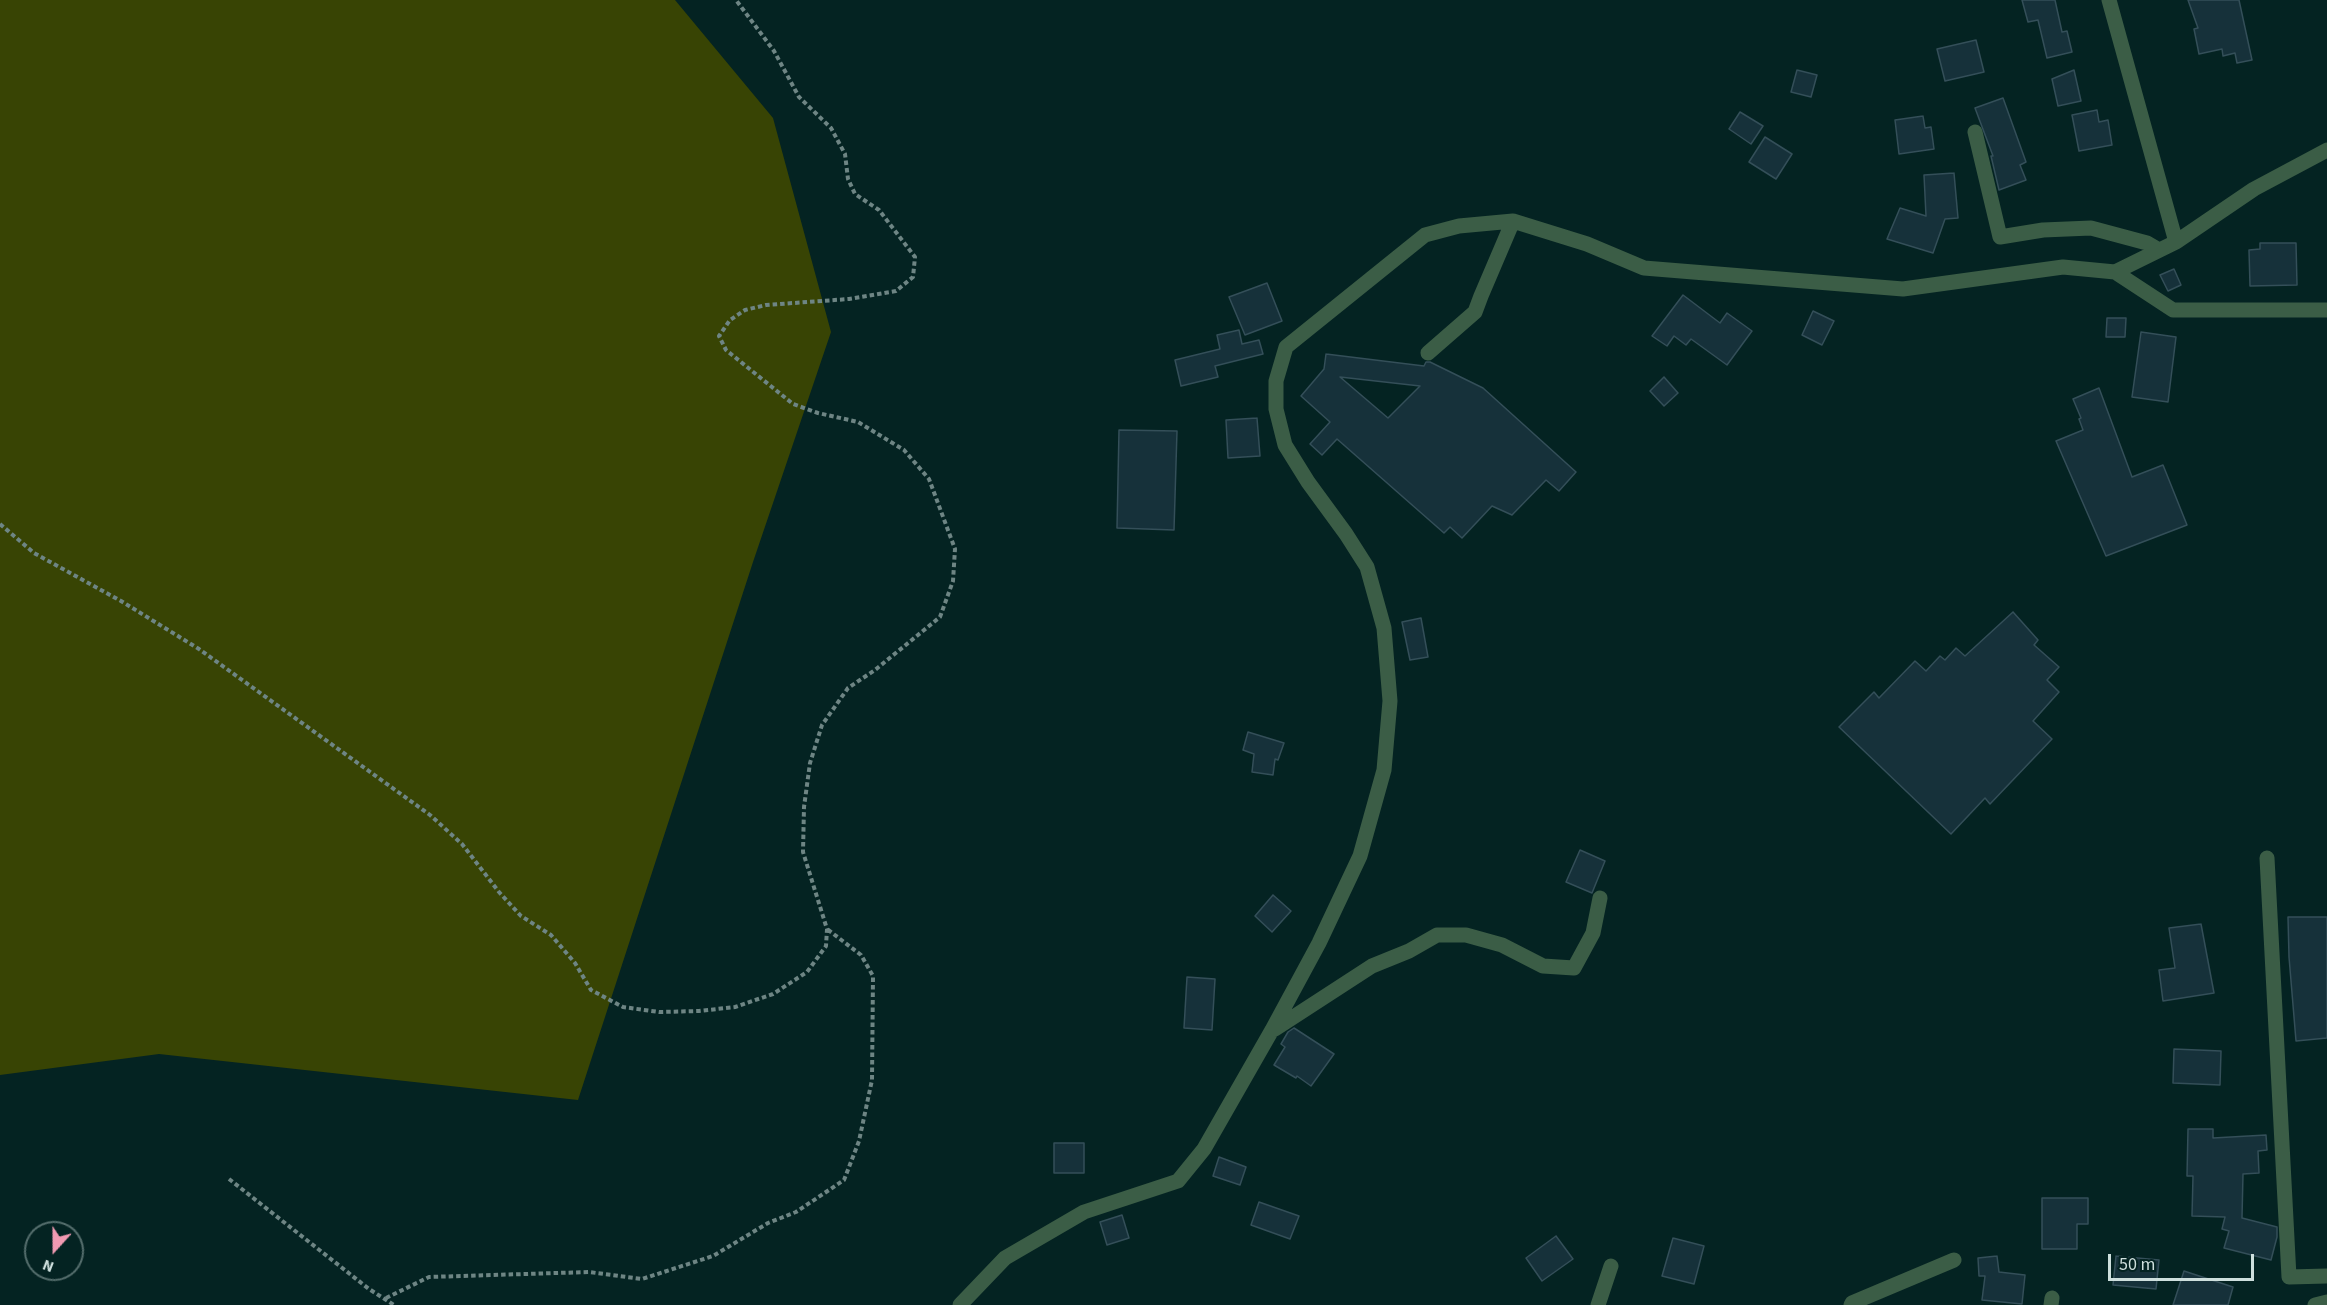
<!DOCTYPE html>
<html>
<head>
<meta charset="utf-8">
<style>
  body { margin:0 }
  #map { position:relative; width:2327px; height:1305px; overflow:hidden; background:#042322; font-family:"Source Sans 3",sans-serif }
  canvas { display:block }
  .north { position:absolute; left:24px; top:1221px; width:60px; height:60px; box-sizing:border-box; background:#042322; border:2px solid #556e6d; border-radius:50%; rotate:201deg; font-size:16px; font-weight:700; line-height:24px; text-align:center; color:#cedfdd }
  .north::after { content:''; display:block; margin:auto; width:21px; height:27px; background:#f19ab2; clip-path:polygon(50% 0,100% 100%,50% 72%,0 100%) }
  .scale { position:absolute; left:2108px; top:1254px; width:146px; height:27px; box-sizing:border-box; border:3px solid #cedfdd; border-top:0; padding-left:8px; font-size:18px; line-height:21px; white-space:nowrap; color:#cedfdd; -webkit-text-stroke:4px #042322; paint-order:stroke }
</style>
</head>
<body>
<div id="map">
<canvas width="2327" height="1305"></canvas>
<div class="north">N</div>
<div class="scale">50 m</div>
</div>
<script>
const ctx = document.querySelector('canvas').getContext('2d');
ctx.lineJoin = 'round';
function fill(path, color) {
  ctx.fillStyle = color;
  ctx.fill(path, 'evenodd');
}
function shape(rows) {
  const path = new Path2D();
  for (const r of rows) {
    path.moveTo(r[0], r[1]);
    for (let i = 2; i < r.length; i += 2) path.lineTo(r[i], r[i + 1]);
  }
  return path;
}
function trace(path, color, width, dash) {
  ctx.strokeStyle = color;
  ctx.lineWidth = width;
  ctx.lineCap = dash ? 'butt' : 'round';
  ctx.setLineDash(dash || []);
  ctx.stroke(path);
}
fill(shape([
  [0,0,675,0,773,118,831,332,753,562,578,1100,159,1054,0,1075]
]), '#384404');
const building = shape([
  [2022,0,2055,0,2062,32,2067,31,2072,52,2047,58,2038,20,2028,22,2022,0],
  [2188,0,2239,0,2252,60,2237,63,2235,53,2223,56,2222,49,2199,54,2194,29,2198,28,2188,0],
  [1976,40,1984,72,1945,81,1937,49,1976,40],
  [1797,70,1817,75,1811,97,1791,92,1797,70],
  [2074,70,2081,101,2058,106,2052,79,2074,70],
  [2003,98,2026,162,2020,165,2026,180,1999,190,1991,156,1993,156,1975,108,2003,98],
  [2097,110,2099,122,2108,120,2112,145,2079,151,2072,115,2097,110],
  [1740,112,1763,126,1751,144,1729,129,1740,112],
  [1923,116,1925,128,1931,127,1934,149,1899,154,1895,120,1923,116],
  [1765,137,1792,154,1776,179,1749,162,1765,137],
  [1954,173,1958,218,1945,219,1933,253,1887,239,1900,208,1926,216,1924,175,1954,173],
  [2260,243,2296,243,2297,285,2250,286,2249,250,2260,249,2260,243],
  [2174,269,2181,285,2168,291,2160,275,2174,269],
  [1267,283,1282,321,1245,335,1229,297,1267,283],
  [1683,295,1720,323,1727,313,1752,331,1727,365,1691,339,1686,345,1674,336,1667,346,1652,336,1683,295],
  [1813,311,1834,321,1822,345,1802,335,1813,311],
  [2107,318,2126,318,2125,337,2106,337,2107,318],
  [1239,330,1242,344,1259,340,1263,354,1215,366,1218,377,1181,386,1175,360,1220,349,1217,335,1239,330],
  [2141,332,2176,337,2168,402,2132,397,2141,332],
  [1326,354,1424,366,1426,362,1430,362,1483,388,1576,472,1559,491,1546,480,1512,515,1492,506,1462,538,1450,527,1444,533,1337,439,1322,455,1310,444,1330,422,1301,396,1324,369,1326,354],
  [1340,377,1420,386,1388,418,1340,377],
  [1664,377,1678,393,1664,406,1650,391,1664,377],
  [2099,388,2132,477,2163,465,2187,525,2106,556,2056,441,2083,430,2079,419,2081,418,2073,399,2099,388],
  [1257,418,1260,456,1228,458,1226,420,1257,418],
  [1119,430,1177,431,1174,530,1117,528,1119,430],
  [2013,612,2038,640,2034,645,2059,667,2047,680,2059,692,2033,721,2052,739,1990,804,1985,798,1951,834,1839,727,1874,692,1879,698,1915,661,1926,671,1940,656,1945,660,1956,648,1965,656,2013,612],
  [1421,618,1428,657,1410,660,1402,622,1421,618],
  [1248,732,1284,743,1278,760,1275,759,1273,775,1252,772,1254,754,1243,750,1248,732],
  [1580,850,1605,861,1592,893,1566,882,1580,850],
  [1273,895,1291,911,1272,932,1255,916,1273,895],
  [2288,917,2327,917,2327,1038,2296,1041,2289,957,2288,917],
  [2201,924,2214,993,2163,1001,2159,970,2175,968,2169,928,2201,924],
  [1187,977,1215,979,1212,1030,1184,1028,1187,977],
  [1294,1028,1334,1054,1311,1086,1297,1076,1296,1078,1274,1065,1285,1047,1281,1044,1288,1032,1294,1028],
  [2174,1049,2221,1051,2220,1085,2173,1083,2174,1049],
  [2188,1129,2213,1129,2213,1138,2266,1135,2267,1150,2258,1151,2259,1173,2243,1174,2242,1218,2277,1227,2277,1237,2271,1260,2224,1248,2229,1231,2222,1229,2225,1217,2192,1216,2193,1176,2187,1176,2188,1129],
  [1054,1143,1084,1143,1084,1173,1054,1173,1054,1143],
  [1219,1157,1246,1167,1240,1185,1213,1176,1219,1157],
  [2042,1198,2088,1198,2088,1224,2077,1224,2077,1249,2042,1249,2042,1198],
  [1259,1202,1299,1216,1290,1239,1251,1225,1259,1202],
  [1122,1215,1129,1238,1107,1245,1100,1222,1122,1215],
  [1556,1236,1573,1259,1542,1281,1526,1258,1556,1236],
  [1673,1238,1704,1246,1694,1284,1662,1276,1673,1238],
  [1997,1256,1999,1272,2025,1275,2022,1304,1982,1300,1985,1276,1979,1276,1978,1258,1997,1256],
  [2116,1256,2159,1260,2156,1289,2113,1285,2116,1256],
  [2184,1271,2233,1287,2228,1305,2173,1305,2184,1271]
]);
fill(building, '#16313a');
trace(building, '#344f59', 1.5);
trace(shape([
  [0,524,34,553,121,601,199,649,430,815,462,844,499,892,521,916,551,935,575,963,591,990,623,1007,659,1012,699,1011,735,1007,773,994,807,972,826,946,827,929,803,852,804,807,810,763,822,725,848,688,875,670,940,617,953,581,955,549,929,479,904,450,858,422,818,413,793,404,726,350,719,336,730,320,745,310,766,305,849,299,896,291,913,277,915,257,879,210,855,194,848,179,845,154,831,128,799,97,774,51,736,0],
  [229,1179,369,1289,394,1305],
  [386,1298,429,1277,589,1272,642,1279,713,1256,768,1223,796,1212,844,1180,859,1141,872,1080,873,976,861,955,827,929]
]), '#6e8584', 4, [4.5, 3]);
trace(shape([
  [2109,0,2176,242],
  [1975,132,2000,237,2043,230,2091,228,2147,243,2159,250],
  [2115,272,2173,310,2327,310],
  [1428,353,1475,312,1481,296,1513,221],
  [2267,858,2289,1277,2327,1276],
  [1275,1029,1372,966,1409,951,1437,935,1466,935,1502,945,1543,966,1574,968,1593,933,1600,898],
  [960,1305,1005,1258,1084,1212,1178,1181,1204,1149,1272,1030,1319,943,1360,856,1384,770,1390,701,1384,628,1367,567,1346,534,1308,482,1285,445,1276,409,1276,381,1286,347,1425,235,1459,226,1513,221,1587,244,1644,268,1903,289,2063,267,2115,272,2176,242,2254,189,2327,150],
  [1598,1305,1611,1266],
  [1851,1305,1852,1303,1954,1260],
  [2051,1305,2052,1298],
  [2315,1305,2327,1302]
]), '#3b5d46', 15);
</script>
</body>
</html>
